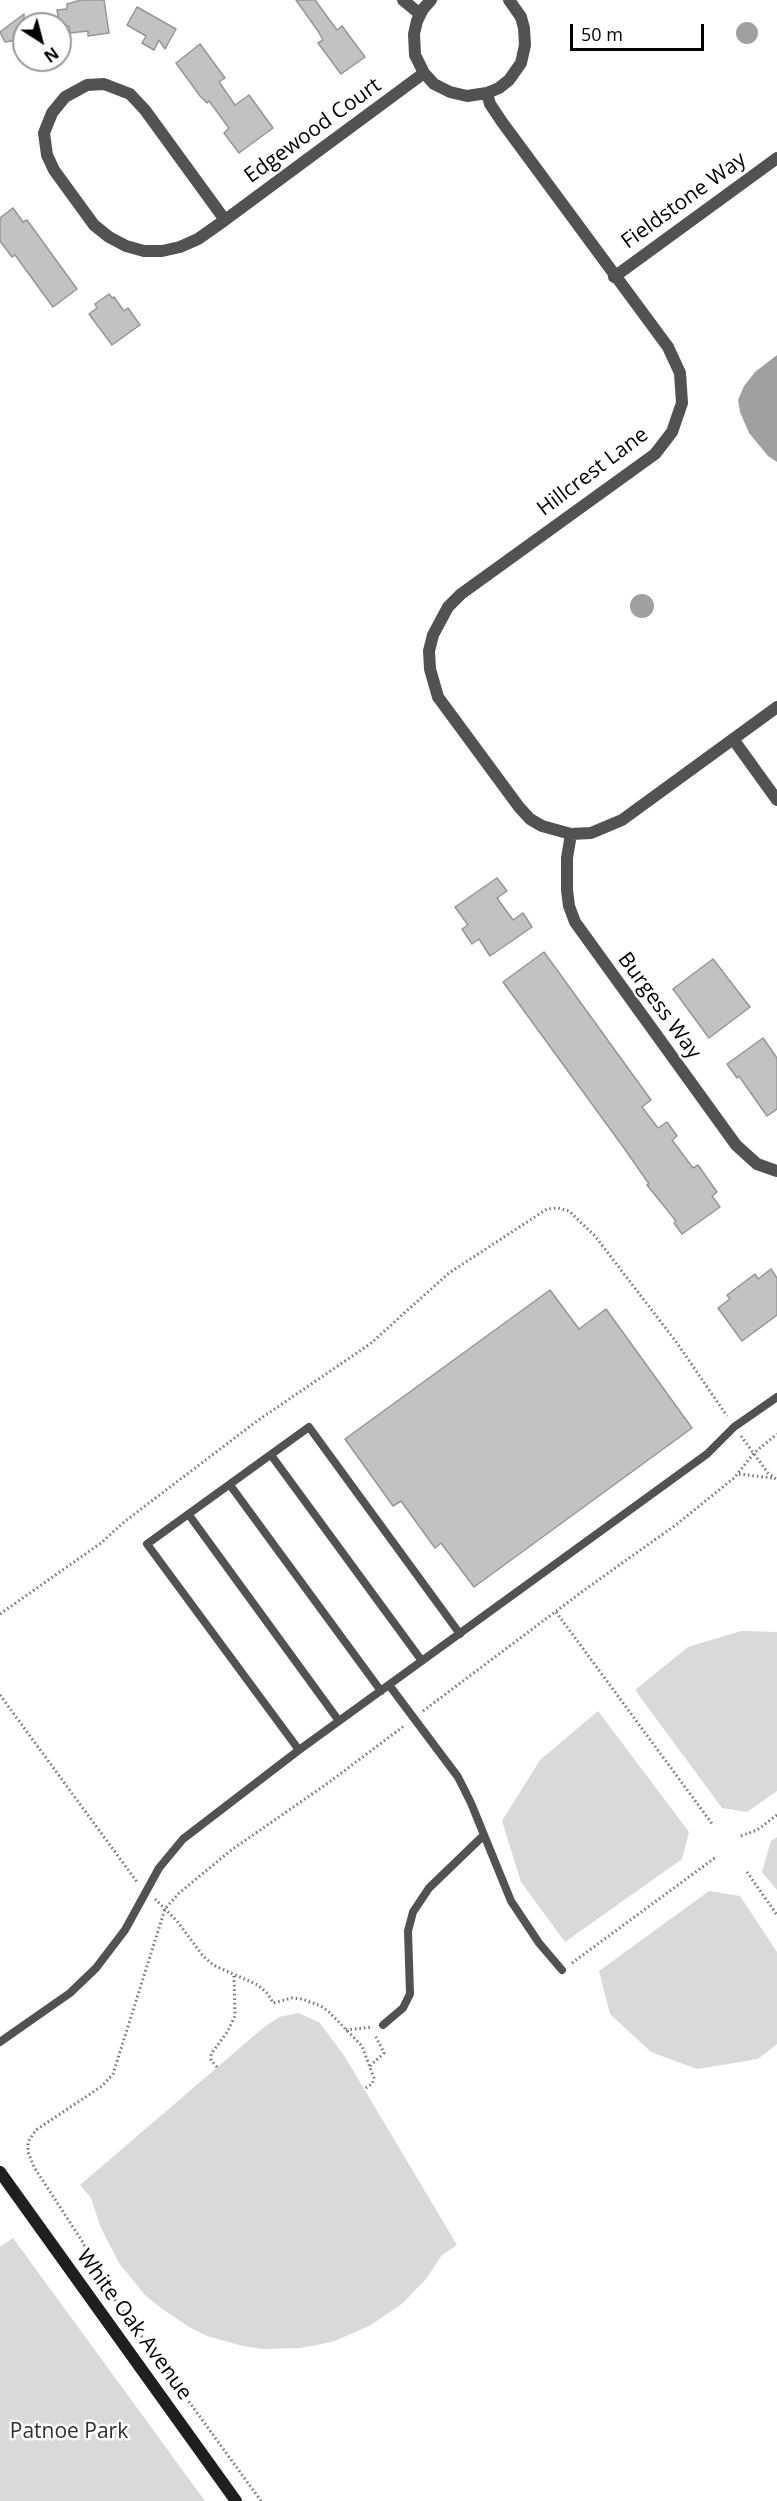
<!DOCTYPE html>
<html>
<head>
<meta charset="utf-8">
<style>
  body { margin:0 }
  #map { position:relative; width:777px; height:2501px; overflow:hidden; background:#fff; font-family:"Open Sans",sans-serif }
  canvas { display:block }
  .north { position:absolute; left:12px; top:12px; width:60px; height:60px; box-sizing:border-box; background:#fff; border:2px solid #999; border-radius:50%; rotate:144deg; font-size:16px; font-weight:700; line-height:24px; text-align:center; color:#000 }
  .north::after { content:''; display:block; margin:auto; width:21px; height:27px; background:#000; clip-path:polygon(50% 0,100% 100%,50% 72%,0 100%) }
  .scale { position:absolute; left:570px; top:24px; width:134px; height:27px; box-sizing:border-box; border:3px solid #000; border-top:0; padding-left:8px; font-size:18px; line-height:21px; white-space:nowrap; color:#000; -webkit-text-stroke:4px #fff; paint-order:stroke }
</style>
</head>
<body>
<div id="map">
<canvas width="777" height="2501"></canvas>
<div class="north">N</div>
<div class="scale">50 m</div>
</div>
<script>
const ctx = document.querySelector('canvas').getContext('2d');
ctx.lineJoin = 'round';
function fill(path, color) {
  ctx.fillStyle = color;
  ctx.fill(path, 'evenodd');
}
function shape(rows) {
  const path = new Path2D();
  for (const r of rows) {
    if (r.length === 3) {
      path.moveTo(r[0] + r[2], r[1]);
      path.arc(r[0], r[1], r[2], 0, 2 * Math.PI);
      continue;
    }
    path.moveTo(r[0], r[1]);
    for (let i = 2; i < r.length; i += 2) path.lineTo(r[i], r[i + 1]);
  }
  return path;
}
function trace(path, color, width, dash) {
  ctx.strokeStyle = color;
  ctx.lineWidth = width;
  ctx.lineCap = dash ? 'butt' : 'round';
  ctx.setLineDash(dash || []);
  ctx.stroke(path);
}
function write(font, color, halo, rows, align = 'center') {
  ctx.font = font + ' "Open Sans",sans-serif';
  ctx.lineWidth = 5;
  ctx.setLineDash([]);
  ctx.textBaseline = 'middle';
  ctx.strokeStyle = halo;
  ctx.fillStyle = color;
  for (const [text, x, y, turn = 0] of rows) {
    ctx.save();
    ctx.translate(x, y);
    ctx.rotate((+turn || 0) * Math.PI / 180);
    ctx.textAlign = isNaN(turn) ? turn : align;
    if (halo) ctx.strokeText(text, 0, 0);
    ctx.fillText(text, 0, 0);
    ctx.restore();
  }
}
fill(shape([
  [741,1631,777,1632,777,1791,747,1812,722,1808,635,1690,688,1647],
  [598,1711,689,1832,682,1859,565,1942,521,1882,502,1821,540,1760],
  [777,1837,777,1890,762,1872,771,1841],
  [709,1891,740,1896,777,1952,777,2044,758,2059,697,2069,651,2052,610,2014,599,1971],
  [298,2013,319,2022,345,2057,457,2245,442,2255,426,2279,403,2303,371,2325,335,2341,317,2345,300,2348,261,2349,243,2346,207,2336,189,2327,161,2308,145,2295,119,2263,101,2228,91,2198,80,2185,263,2028,279,2017],
  [13,2238,205,2501,0,2501,0,2247]
]), '#d9d9d9');
fill(shape([
  [747,33,11],
  [777,355,777,462,768,456,749,433,740,412,738,400,744,386,755,372],
  [642,606,12]
]), '#a0a0a0');
const building = shape([
  [81,0,104,0,109,33,88,36,88,31,70,33,69,26,60,27,57,10,67,9,67,4,81,0],
  [296,0,315,0,337,30,342,26,365,57,341,74,318,43,323,40,318,31,296,0],
  [137,7,176,29,165,49,159,40,154,50,142,43,146,36,127,25,137,7],
  [24,14,24,39,5,42,0,32,24,14],
  [200,44,225,78,219,82,235,105,249,95,273,128,239,153,224,133,229,128,209,101,207,103,200,96,176,63,200,44],
  [13,208,23,222,27,220,77,289,53,307,15,255,12,257,0,241,0,218,13,208],
  [109,294,112,298,114,297,124,311,128,308,140,325,112,345,89,314,97,308,95,304,109,294],
  [497,878,507,891,497,898,513,920,523,913,532,927,490,956,479,939,472,944,462,929,468,925,455,907,497,878],
  [544,952,651,1100,642,1107,658,1128,667,1122,677,1136,672,1140,693,1168,698,1165,717,1192,712,1196,720,1207,682,1234,674,1223,676,1221,647,1185,649,1184,624,1148,503,982,544,952],
  [713,959,750,1007,709,1038,673,989,713,959],
  [763,1038,777,1058,777,1109,767,1116,739,1076,737,1078,727,1064,763,1038],
  [771,1269,777,1278,777,1315,742,1341,718,1308,730,1299,727,1295,755,1274,758,1279,771,1269],
  [550,1290,579,1329,606,1309,692,1428,474,1587,441,1543,435,1548,401,1501,393,1506,345,1439,550,1290]
]);
fill(building, '#c2c2c2');
trace(building, '#969696', 1.5);
trace(shape([
  [741,1436,768,1473,777,1480],
  [739,1474,772,1478],
  [556,1612,713,1825],
  [0,1614,101,1543,124,1522,257,1421,370,1344,449,1273,547,1209,558,1208,569,1211,595,1236,677,1343,727,1416],
  [0,1695,137,1882],
  [423,1711,583,1591,677,1524,734,1478,754,1453,777,1434],
  [741,1836,757,1830,777,1815],
  [747,1872,777,1915],
  [155,1899,177,1921,203,1956,213,1965,258,1985,268,1994,273,2003,292,1998,302,1999,321,2006,329,2012,362,2046,374,2078,372,2084,364,2089],
  [572,1963,716,1857],
  [346,2030,373,2027],
  [370,2066,384,2053,375,2035],
  [217,2067,211,2060,211,2054,228,2031,235,2016,234,1974],
  [261,2501,108,2290,82,2241,34,2167,28,2152,28,2142,36,2130,102,2086,113,2074,165,1909,178,1894,230,1851,328,1783,404,1726]
]), '#747474', 3, [1.5, 3]);
trace(shape([
  [271,1455,422,1661],
  [230,1485,381,1691],
  [189,1515,339,1721],
  [389,1685,458,1777,471,1803,511,1901,539,1943,562,1970],
  [299,1750,147,1544,309,1427,460,1634],
  [383,2025,403,2008,410,1994,408,1931,413,1912,429,1888,484,1835],
  [0,2042,70,1993,96,1968,125,1930,159,1868,183,1839,299,1750,707,1454,734,1427,777,1397]
]), '#525252', 8);
trace(shape([
  [403,0,420,14],
  [431,0,423,9,417,21,414,34,415,55,424,73,434,84,450,92,467,96,487,93,499,88,509,80,521,63,525,45,524,28,521,17,509,0],
  [487,93,490,104,502,122,668,347,680,373,682,403,672,432,655,454,461,594,448,607,433,635,429,651,430,669,438,697,519,807,530,819,542,826,571,834,591,833,622,820,777,707],
  [225,220,145,110,130,94,104,84,87,85,65,97,52,113,44,133,47,155,54,170,94,225,109,237,126,246,144,251,162,251,180,247,198,239,225,220,424,73],
  [614,277,777,158],
  [733,739,777,800],
  [571,834,567,858,567,890,569,906,575,922,736,1145,757,1164,777,1171]
]), '#525252', 12);
trace(shape([
  [0,2172,236,2501]
]), '#1f1f1f', 12);
write('21px', '#000', '#fff', [
  ["Edgewood Court",313,131,-36],
  ["Fieldstone Way",684,201,-36],
  ["Hillcrest Lane",593,472,-37],
  ["Burgess Way",659,1006,54],
  ["White Oak Avenue",134,2325,54]
]);
write('21px', '#303030', '#fff', [
  ["Patnoe Park",69,2432]
]);
</script>
</body>
</html>
